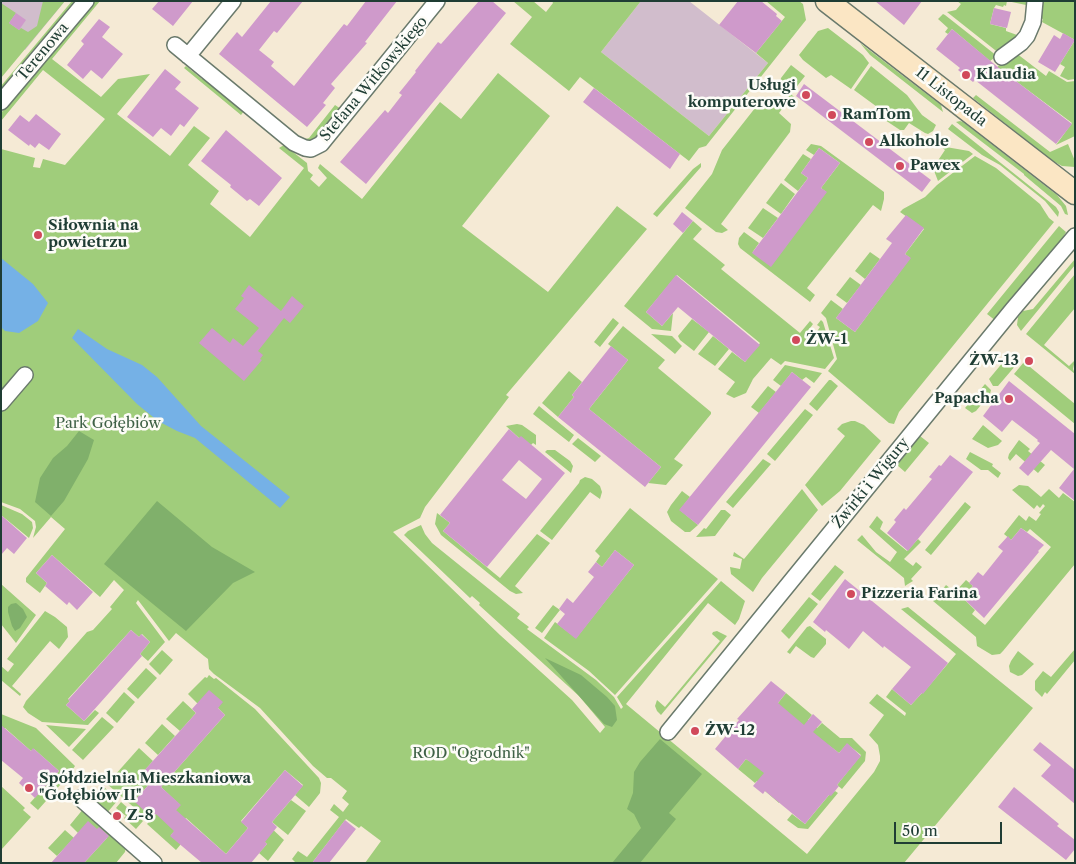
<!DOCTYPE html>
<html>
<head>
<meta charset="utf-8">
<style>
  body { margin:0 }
  #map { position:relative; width:1076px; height:864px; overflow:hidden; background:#f5ead5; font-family:"Libre Caslon Text",serif }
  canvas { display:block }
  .frame { position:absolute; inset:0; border:2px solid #1f3d34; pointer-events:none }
  .scale { position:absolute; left:894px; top:822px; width:108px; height:22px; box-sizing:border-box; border:2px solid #1f3d34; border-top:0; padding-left:6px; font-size:15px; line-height:18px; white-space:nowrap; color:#1f3d34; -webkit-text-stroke:4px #fdfcf7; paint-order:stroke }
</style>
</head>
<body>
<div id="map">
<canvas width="1076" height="864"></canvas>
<div class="frame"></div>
<div class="scale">50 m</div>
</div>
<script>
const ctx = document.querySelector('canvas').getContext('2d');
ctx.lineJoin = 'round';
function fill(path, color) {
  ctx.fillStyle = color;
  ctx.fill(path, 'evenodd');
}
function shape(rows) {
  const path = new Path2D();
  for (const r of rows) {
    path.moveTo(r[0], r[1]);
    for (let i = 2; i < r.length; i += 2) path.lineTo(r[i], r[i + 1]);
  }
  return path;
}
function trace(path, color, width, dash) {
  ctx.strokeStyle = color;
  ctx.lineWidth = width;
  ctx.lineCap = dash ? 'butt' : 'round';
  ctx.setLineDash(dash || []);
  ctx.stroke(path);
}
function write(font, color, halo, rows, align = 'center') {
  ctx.font = font + ' "Libre Caslon Text",serif';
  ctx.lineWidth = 5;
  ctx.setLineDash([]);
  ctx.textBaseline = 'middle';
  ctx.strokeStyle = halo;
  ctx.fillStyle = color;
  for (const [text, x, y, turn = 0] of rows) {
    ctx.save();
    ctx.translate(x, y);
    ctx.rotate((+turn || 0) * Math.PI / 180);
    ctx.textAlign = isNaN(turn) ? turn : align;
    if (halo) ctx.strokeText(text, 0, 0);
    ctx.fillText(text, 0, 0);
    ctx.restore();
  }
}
fill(shape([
  [1,1,65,1,25,50,1,31],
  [641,1,689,1,768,63,709,136,601,52]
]), '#d1bdcc');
fill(shape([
  [43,1,65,1,1,78,1,3,16,13,9,23,19,30,21,28,28,32,37,26],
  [72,1,77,1,1,91,1,86],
  [95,1,100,1,52,59,101,97,118,79,150,74,117,114,170,156,194,126,210,138,188,165,219,191,210,204,250,237,304,168,279,148,284,145,307,163,308,171,313,175,310,179,319,187,327,178,318,168,320,164,362,199,440,102,461,119,498,73,550,116,462,226,548,292,617,206,647,229,506,395,509,397,425,507,420,518,393,532,500,635,572,700,600,733,605,727,579,696,479,605,480,603,472,596,470,598,404,535,408,531,421,525,425,534,432,543,520,614,517,618,529,627,527,629,596,680,614,697,621,709,623,707,617,697,721,581,745,601,739,619,735,625,708,603,626,704,807,854,874,772,880,761,880,756,878,745,869,735,884,715,869,703,877,694,905,716,906,713,886,697,892,689,911,705,922,693,923,693,956,654,901,609,908,607,1033,708,904,863,365,863,381,841,361,826,359,828,346,819,312,863,296,863,292,859,298,851,307,857,339,817,330,810,334,804,343,812,349,804,342,798,347,791,331,778,327,778,313,766,260,708,214,674,209,669,208,659,204,656,176,633,169,641,138,600,136,603,165,642,148,661,140,654,150,642,142,634,139,637,131,630,68,699,70,701,66,705,84,721,95,710,99,713,88,725,42,722,28,713,23,707,26,701,87,632,93,630,112,609,110,607,124,590,114,580,100,597,52,555,36,573,47,583,40,593,26,582,26,578,65,529,51,517,33,538,36,527,35,521,20,509,1,502,1,149,35,158,33,167,40,168,43,159,65,165,105,119,43,70,1,121,1,113],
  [513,1,533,1,546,12,553,3,552,1,641,1,601,52,709,136,768,63,756,53,785,17,766,1,799,1,803,4,806,20,706,146,699,148,689,161,580,77,569,91,510,44,532,17],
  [957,1,1026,1,1026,5,1007,1,1006,6,1004,5,1003,7,996,5,994,8,990,24,1006,28,1006,31,1017,35,1000,54,947,12,956,10,961,4],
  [1041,1,1075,1,1075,79,1068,80,1060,76,1065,67,1060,64,1075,40,1042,22,1043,19,1039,18],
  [943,14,945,15,997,56,990,61,952,29,948,34,945,32,948,28,938,19],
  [828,28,863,55,869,63,851,89,831,75,826,78,803,60,799,55,818,31],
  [860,43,941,105,943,112,870,55],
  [1016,53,1046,76,1049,71,1067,82,1075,81,1075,136,1056,145,1072,123,997,67],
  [791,65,805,76,791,94,794,97,792,99,783,92,780,84,781,78],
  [186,66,202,79,206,79,244,111,241,115,184,68],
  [871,66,907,95,922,115,936,125,933,131,928,134,925,133,909,123,904,130,900,130,882,118,884,112,854,90],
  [976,95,1050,152,1068,144,1075,161,1075,167,1062,166,1049,159,1030,144,1030,143,973,98],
  [766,100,772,102,782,109,779,113,791,124,790,132,721,224,728,230,722,233,716,232,685,208,712,174,722,150,759,103],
  [335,105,341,109,318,137,312,142,302,140,309,138],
  [960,121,963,122,1057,195,1066,206,1068,215,1065,214,1061,206,1024,175,1024,174,956,122],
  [952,124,1056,207,1059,212,1058,217,1045,201,1000,165,982,155,948,129],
  [811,144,821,146,884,192,884,199,881,211,873,205,807,288,815,295,810,302,740,248,738,244,739,238,744,232,759,243,752,253,826,192,821,188,840,163,819,148,814,155,806,150],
  [940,146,969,151,973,154,938,181,933,168,945,150],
  [803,154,811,159,801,173,808,178,798,191,784,180],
  [975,156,996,168,1040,204,1049,218,1054,222,899,412,894,424,889,423,828,371,837,359,826,318,821,313,831,300,843,309,836,318,855,332,910,258,905,254,924,229,900,212,903,209,925,197,937,185],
  [701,163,701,167,657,217,653,214,693,169],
  [781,183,795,194,781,214,766,203],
  [763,208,778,218,763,238,748,228],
  [693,221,702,229,693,239,725,265,721,269,800,333,810,321,813,324,808,331,814,336,820,327,817,325,821,320,823,322,834,358,825,369,785,361,781,365,771,358,753,379,746,393,734,398,726,394,735,382,718,369,732,352,745,362,760,343,677,275,646,312,662,326,673,313,671,331,652,329,624,306],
  [1059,226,1066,232,1062,239,996,321,987,314],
  [870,252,880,259,865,279,855,271],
  [1075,259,1075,265,1021,331,1017,325,1018,317,1023,311,1033,309],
  [1075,274,1075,308,1044,345,1069,366,1075,360,1073,369,1075,374,1026,334],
  [850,277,861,285,847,303,836,295],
  [613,318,619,323,600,347,594,342],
  [692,319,709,332,694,351,680,340,678,336],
  [623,326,665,360,658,368,711,412,711,414,674,459,683,465,666,485,648,483,661,467,589,409,628,360,608,344],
  [651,334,672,336,682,346,675,354],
  [713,336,729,349,715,366,698,354],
  [1009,355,1016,361,1016,365,998,386,993,386,989,379],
  [1024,362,1075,404,1075,424,1014,374],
  [785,365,822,373,814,383,806,377,802,380,792,372,781,386,773,380],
  [569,371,582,382,572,395,574,397,558,417,542,403],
  [829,380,831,380,838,386,817,411,809,404],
  [985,384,991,390,990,394,976,411,972,413,965,408],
  [768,386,776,392,759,413,751,407],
  [539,406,574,435,569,442,533,414],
  [805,409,813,415,775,461,767,454],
  [851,421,855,421,864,425,881,441,840,491,822,506,805,485,845,436,837,429,842,424],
  [517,424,522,425,536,435,536,445,533,443,531,445,519,438,506,426],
  [983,425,1002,441,998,445,988,448,972,439],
  [920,436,929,443,905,472,897,465],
  [578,438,601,456,595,462,572,444],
  [1019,440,1030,449,1028,451,1045,465,1038,473,1016,454,1010,461,1008,458,1009,454],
  [547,450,555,450,570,461,573,466,571,473,545,452],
  [970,452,993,464,992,466,1001,473,998,478,988,470,981,470,966,459],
  [763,459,771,464,733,508,726,502],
  [585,477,592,479,600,486,602,492,600,499,590,492,552,540,540,531,579,483,580,480],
  [1019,485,1028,486,1041,497,1049,489,1059,498,1063,493,1075,502,1075,564,1003,651,1000,654,992,655,977,646,976,637,933,601,946,585,955,592,966,580,973,586,963,598,975,610,972,614,985,625,1051,547,1030,529,1027,532,1021,528,1011,540,1004,534,1019,515,1026,521,1029,516,1036,521,1041,514,1039,513,1045,506,1043,504,1040,508,1037,505,1034,509,1012,490],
  [802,489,818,510,762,578,753,592,731,574,730,567,740,569,742,559,733,556,734,552,744,559],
  [682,491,690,497,680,510,698,525,690,532,685,532,671,521,667,512,671,505],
  [965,502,971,507,931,555,925,550],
  [1,505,22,514,32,522,33,528,29,538,1,515],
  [630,508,718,579,615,695,589,671,544,638,555,622,576,638,634,565,615,550,602,567,596,562,600,556,595,551],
  [721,510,725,510,731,515,715,536,696,537,704,528,706,529],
  [437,513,450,523,443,531,500,578,537,534,550,543,515,586,523,593,516,594,510,591,441,535,435,524],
  [877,516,883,522,880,529,907,551,918,539,921,542,904,559,913,566,916,562,922,567,911,579,913,581,908,584,905,586,904,578,857,540,862,535,876,552,890,562,897,552,869,527],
  [835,565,844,572,820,601,811,594],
  [1,584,36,615,16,643,1,624],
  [809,597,818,604,789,639,781,631],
  [553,605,560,610,542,633,535,628],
  [45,611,55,617,67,627,68,637,59,649,50,641,12,686,21,694,20,696,1,680,1,666,8,672,14,664,7,659],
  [810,626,826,639,826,644,814,658,811,657,796,646,790,654,787,652,807,627],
  [717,631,727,636,661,715,657,711,655,706,657,700,665,707,720,641,712,634,713,632],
  [1075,649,1075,660,1047,694,1045,692,1042,697,1035,690,1035,681,1043,671,1051,677],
  [162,650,173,660,160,675,149,664],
  [1018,651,1034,664,1022,675,1018,676,1010,672,1009,666,1011,661],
  [146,668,157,678,138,699,127,689],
  [209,675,214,679,216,678,255,709,319,778,321,783,320,793,309,807,295,795,303,785,285,770,241,821,248,828,226,854,186,818,171,835,181,844,176,850,147,824,156,814,173,813,180,805,161,787,225,715,218,708,197,703,188,694,205,677,207,678],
  [124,692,135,702,117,723,106,713],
  [786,693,812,715,808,720,817,728,822,723,840,738,852,738,866,752,865,761,842,789,837,785,861,755,847,744,839,753,827,744,779,803,765,791,767,789,757,781,755,783,738,769,746,759,749,761,778,703],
  [183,701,196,713,180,731,166,719],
  [1,714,36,728,75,766,69,775,38,810,30,803,59,771,34,749,31,751,5,728,1,731],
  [102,717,114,727,83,760,72,750],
  [162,724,175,736,158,755,145,743],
  [46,725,86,729,69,747],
  [139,748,153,761,143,772,153,780,135,800,149,813,145,817,107,784],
  [1,786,25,808,23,810,31,817,1,850],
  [104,787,118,800,106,814,92,801],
  [835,791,838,793,808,829,798,828,787,820,792,814,805,824,829,795],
  [291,800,306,811,288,835,272,822],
  [121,802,143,821,136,829,124,818,126,816,116,808],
  [84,808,126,845,125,852,116,863,84,863,107,838,78,833,70,825],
  [269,826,284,840,268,861,259,853,267,844,259,837],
  [65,830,74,838,57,856,48,848]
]), '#a0cd7b');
fill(shape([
  [79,431,94,440,88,459,64,501,51,516,35,502,40,478,53,458,67,446],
  [157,501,212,547,255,572,233,583,186,631,104,564],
  [16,603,23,609,27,617,20,628,15,631,12,626,8,612,8,607,11,604],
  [545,658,581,675,607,697,615,706,617,720,612,727,604,724],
  [660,739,702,774,669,813,676,819,640,863,612,863,641,828,634,814,627,809,633,793,634,772,640,762]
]), '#80b06b');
fill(shape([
  [1,258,33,284,48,303,38,321,19,333,5,331,1,327],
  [78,329,107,349,142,365,157,377,201,426,290,497,280,508,195,438,177,431,158,421,137,404,72,338]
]), '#75b1e6');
fill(shape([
  [159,1,193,1,173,26,152,9],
  [271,1,303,1,277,33,274,31,259,50,274,62,271,66,294,86,344,24,347,26,366,1,397,1,365,42,367,43,331,84,335,88,323,103,326,105,307,127,219,54,237,32,242,37],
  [479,1,492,1,506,13,366,184,340,162,385,110,388,113,402,95,399,93,416,72,415,71,438,42,441,44],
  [738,1,761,1,777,14,776,16,782,21,756,53,719,25],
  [875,1,922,1,904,25],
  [994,8,1011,12,1007,28,990,24],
  [16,13,26,20,19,30,9,23],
  [99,19,110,27,102,37,123,54,102,79,91,70,83,79,67,65,84,44,81,41],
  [952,29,999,68,1072,124,1056,144,975,80,973,82,958,70,960,68,936,49],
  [1063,33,1075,40,1055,72,1038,62,1054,35,1060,39],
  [165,69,181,82,175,89,199,108,184,127,180,124,171,136,161,128,153,137,127,117],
  [804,84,931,180,922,192,796,96],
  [594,88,680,154,670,169,583,102],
  [36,114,61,134,49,150,39,143,35,148,30,144,29,146,8,130,20,115,29,122],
  [226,130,282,178,259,206,250,199,247,201,230,187,231,185,201,161],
  [819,148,840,163,821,188,827,192,771,267,752,253,808,178,801,173],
  [682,212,693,221,683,233,673,224],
  [906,215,924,228,905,254,911,258,855,332,836,318,892,243,886,239],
  [676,275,760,345,745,362,678,307,662,326,646,312],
  [249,285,281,311,292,296,304,306,290,323,284,318,258,351,263,355,260,359,262,360,244,381,199,343,212,328,230,343,233,338,243,346,259,328,235,309,244,298,241,296],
  [611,346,628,360,589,409,661,467,645,487,558,417,574,397,572,395],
  [792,372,811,387,698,525,679,510],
  [1009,381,1075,434,1075,501,1059,488,1074,469,1051,450,1028,476,1019,468,1040,443,1037,441,1038,440,1012,420,1002,432,983,416],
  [509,429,519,438,521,436,565,473,487,567,443,531,450,523,440,515],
  [519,460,542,479,526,499,502,480],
  [950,455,973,472,908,551,887,533,896,522,894,520,904,508,906,510,932,479,929,477,939,465,941,466],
  [1,515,27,538,14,554,7,548,1,555],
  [1021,528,1044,545,1038,551,1039,552,984,618,963,598,973,586,969,583,978,572,983,576,1003,551,998,547,1008,536,1011,540],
  [615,550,634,565,576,639,557,624,565,614,559,609,567,598,573,603,594,577,588,572,596,562,602,567],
  [52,555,93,592,77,610,69,602,67,605,45,586,47,583,36,573],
  [845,579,948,663,923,694,922,693,911,705,892,689,911,667,884,646,883,648,863,631,849,649,826,630,825,632,813,622],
  [131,630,139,637,141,634,150,642,140,654,142,656,84,721,66,705,70,701,68,700],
  [771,681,786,693,778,703,804,725,813,714,822,722,813,732,839,753,847,743,861,756,837,785,839,786,831,796,829,795,805,824,765,791,763,794,753,786,764,773,746,759,738,769,715,749,739,720,737,719],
  [209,690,223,702,218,708,225,715,161,787,181,805,176,810,226,854,248,828,241,822,285,770,303,786,272,822,277,827,265,842,267,844,251,863,202,863,170,836,174,831,156,814,152,818,134,801,153,780,143,772,196,713,192,709],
  [1,725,31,751,33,748,59,771,35,798,19,783,23,778,1,760],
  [1040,742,1075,770,1075,804,1041,776,1051,765,1033,750],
  [1014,787,1059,824,1057,826,1075,840,1075,849,1066,860,998,807],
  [345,820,356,829,329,863,312,863],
  [88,821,97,829,99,827,109,836,84,863,51,863]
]), '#cf9acb');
const street = shape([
  [175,45,294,143,305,148,311,149,321,144,437,1],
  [188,56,233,1],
  [1002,57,1021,43,1027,36,1033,22,1035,1],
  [1,102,86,1],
  [1,403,25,375],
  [668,732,1013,309,1075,236],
  [80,798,154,863]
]);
const secondary = shape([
  [827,1,1075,193]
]);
trace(street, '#6a7a6c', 18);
trace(secondary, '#6a7a6c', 25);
trace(street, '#fff', 15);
trace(secondary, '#fbe6c4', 22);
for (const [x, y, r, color] of [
  [966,75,5,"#d1495b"],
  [806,95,5,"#d1495b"],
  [832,115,5,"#d1495b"],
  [869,142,5,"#d1495b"],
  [900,166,5,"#d1495b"],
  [38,235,5,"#d1495b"],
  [796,340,5,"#d1495b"],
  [1029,361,5,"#d1495b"],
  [1009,399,5,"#d1495b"],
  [851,594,5,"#d1495b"],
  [695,731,5,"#d1495b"],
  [29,788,5,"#d1495b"],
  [117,816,5,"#d1495b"]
]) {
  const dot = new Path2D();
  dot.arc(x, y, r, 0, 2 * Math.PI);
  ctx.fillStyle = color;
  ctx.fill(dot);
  trace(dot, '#fdfcf7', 2);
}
write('15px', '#1f3d34', '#fdfcf7', [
  ["Terenowa",43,52,-50],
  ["Stefana Witkowskiego",374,79,-50],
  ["11 Listopada",951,97,38],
  ["Żwirki i Wigury",871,483,-51]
]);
write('bold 15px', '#1f3d34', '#fdfcf7', [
  ["Klaudia",976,75],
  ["Usługi",796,86,"right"],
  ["komputerowe",796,103,"right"],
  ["RamTom",842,115],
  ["Alkohole",879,142],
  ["Pawex",910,166],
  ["Siłownia na",48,226],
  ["powietrzu",48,243],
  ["ŻW-1",806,340],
  ["ŻW-13",1019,361,"right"],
  ["Papacha",999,399,"right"],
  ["Pizzeria Farina",861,594],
  ["ŻW-12",705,731],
  ["Spółdzielnia Mieszkaniowa",39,779],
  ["\"Gołębiów II\"",39,796],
  ["Z-8",127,816]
], 'left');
write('15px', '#3f6146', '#fdfcf7', [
  ["Park Gołębiów",108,424],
  ["ROD \"Ogrodnik\"",471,754]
]);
</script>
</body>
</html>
